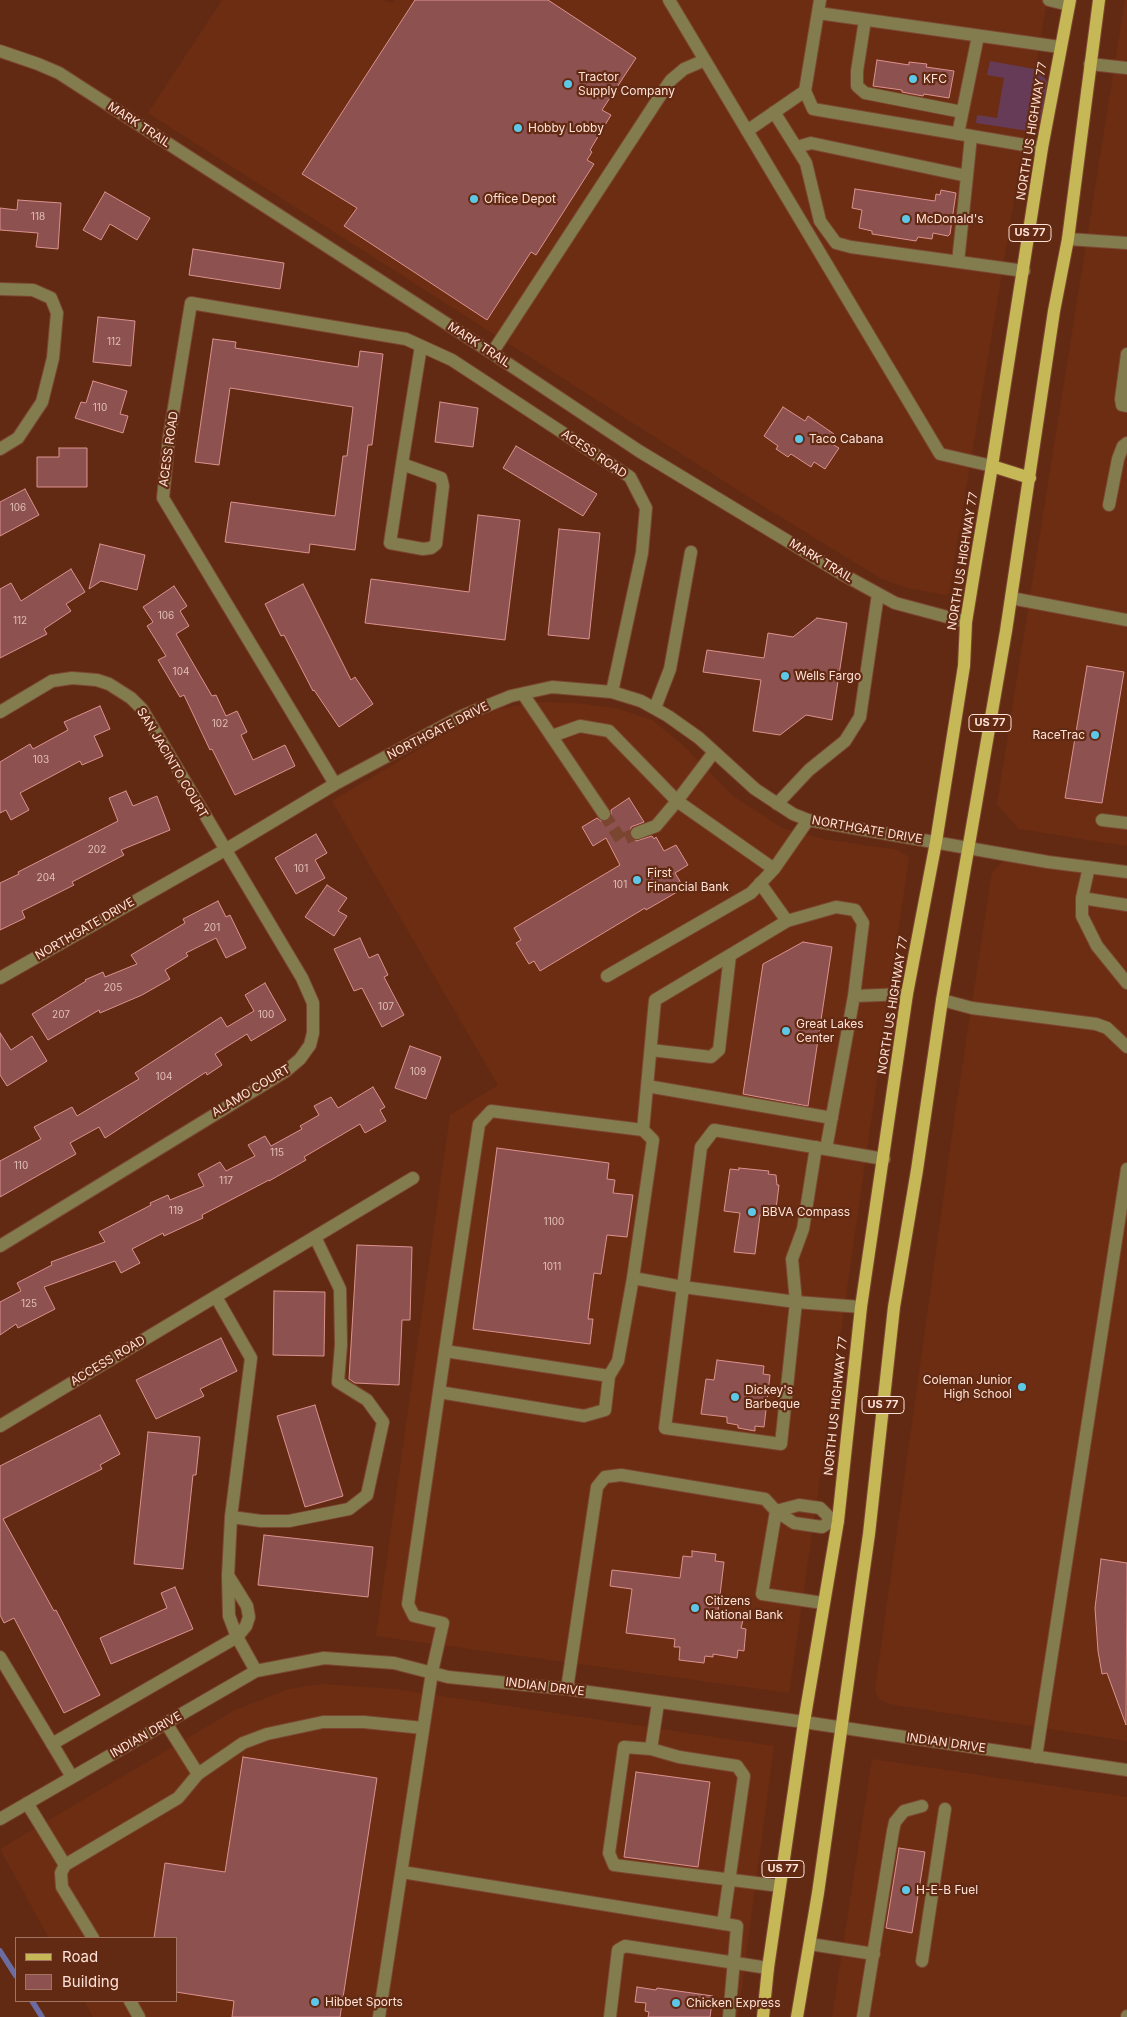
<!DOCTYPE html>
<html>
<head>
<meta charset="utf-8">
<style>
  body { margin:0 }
  #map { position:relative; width:1127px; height:2017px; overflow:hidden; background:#632a13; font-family:Inter,sans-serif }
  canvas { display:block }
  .legend { position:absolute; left:15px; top:1937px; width:162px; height:65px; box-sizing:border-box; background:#632a13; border:1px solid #a17461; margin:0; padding:6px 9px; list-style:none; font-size:15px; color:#ffe2d7 }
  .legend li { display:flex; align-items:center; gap:10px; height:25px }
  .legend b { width:25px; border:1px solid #a17461 }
</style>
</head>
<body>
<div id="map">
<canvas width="1127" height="2017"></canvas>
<ul class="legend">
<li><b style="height:6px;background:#c6b856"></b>Road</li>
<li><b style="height:14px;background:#8d5150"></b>Building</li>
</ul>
</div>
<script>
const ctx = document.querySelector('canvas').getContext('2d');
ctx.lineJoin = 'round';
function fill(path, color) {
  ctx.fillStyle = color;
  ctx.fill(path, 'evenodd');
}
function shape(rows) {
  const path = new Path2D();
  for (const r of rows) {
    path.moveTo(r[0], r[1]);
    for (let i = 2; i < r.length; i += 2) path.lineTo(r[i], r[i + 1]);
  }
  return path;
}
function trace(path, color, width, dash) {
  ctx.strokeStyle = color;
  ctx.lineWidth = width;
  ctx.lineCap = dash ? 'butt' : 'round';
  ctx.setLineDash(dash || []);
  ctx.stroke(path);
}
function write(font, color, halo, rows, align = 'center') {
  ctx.font = font + ' Inter,sans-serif';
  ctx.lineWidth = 4.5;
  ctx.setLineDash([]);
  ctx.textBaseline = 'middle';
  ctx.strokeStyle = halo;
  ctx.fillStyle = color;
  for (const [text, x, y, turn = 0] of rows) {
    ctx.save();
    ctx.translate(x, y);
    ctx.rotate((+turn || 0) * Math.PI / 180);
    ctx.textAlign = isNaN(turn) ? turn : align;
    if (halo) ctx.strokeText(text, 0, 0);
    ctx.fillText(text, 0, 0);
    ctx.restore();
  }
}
fill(shape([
  [222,0,383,0,392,3,394,0,1047,0,949,593,946,595,906,588,880,578,758,503,148,113],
  [1125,0,1127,0,1127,846,1019,829,997,804],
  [540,702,577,703,619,709,652,720,683,745,733,796,782,828,823,839,898,850,909,857,789,1693,376,1636,450,1115,498,1085,332,801,458,726,499,709],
  [1005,860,1025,861,1127,878,1127,1741,889,1704,879,1699,875,1690,954,1121,992,872],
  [322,1684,395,1689,774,1746,738,2017,93,2017,84,2001,176,2001,176,1938,49,1938,0,1849,235,1710,289,1689],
  [872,1759,1127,1797,1127,2017,832,2017]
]), '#6d2d12');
fill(shape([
  [990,61,1040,70,1047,82,1041,119,1028,131,976,123,977,115,997,118,1004,78,987,75]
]), '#663b57');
trace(shape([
  [0,1951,16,1976],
  [32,2001,42,2017]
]), '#6b6da2', 5.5);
const building = shape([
  [415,0,548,0,636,58,602,110,611,115,590,150,592,152,587,160,594,164,536,255,531,252,487,320,344,226,357,208,302,174,415,0],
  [877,60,909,65,909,62,927,64,926,67,954,71,949,98,924,94,923,96,902,92,902,90,873,86,877,60],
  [855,189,935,201,936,194,940,195,941,190,956,193,950,234,948,236,933,233,932,239,918,237,916,241,872,234,872,231,859,228,862,210,852,208,855,189],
  [105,192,150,218,137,240,110,224,101,240,83,230,105,192],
  [18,200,61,203,58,249,36,247,38,233,0,230,0,208,17,210,18,200],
  [193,249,284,263,280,289,189,275,193,249],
  [98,317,135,321,131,366,93,362,98,317],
  [213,339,236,342,235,348,358,367,360,351,383,354,372,445,368,445,355,550,310,544,309,553,225,542,231,502,335,516,343,456,347,456,353,407,230,388,219,465,195,462,213,339],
  [93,381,127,391,120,414,128,416,123,433,75,418,81,402,86,403,93,381],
  [440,402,478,408,473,447,435,442,440,402],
  [783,407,805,421,808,416,834,434,828,442,839,448,825,469,814,462,811,467,791,454,788,457,776,449,778,446,764,436,783,407],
  [516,446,597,494,583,516,503,468,516,446],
  [59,448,87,448,87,487,37,487,37,457,59,457,59,448],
  [25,489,39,515,0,536,0,502,25,489],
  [478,515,520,520,505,640,365,623,371,579,469,592,478,515],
  [559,529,600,533,589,639,548,635,559,529],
  [100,544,145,555,137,590,101,581,89,589,100,544],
  [71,569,85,592,66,604,71,611,44,629,47,634,0,658,0,589,11,583,21,601,71,569],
  [303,584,351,680,355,677,373,704,339,727,314,690,313,691,284,635,281,636,265,604,303,584],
  [174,586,187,606,180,611,189,626,176,634,212,696,216,695,226,716,237,711,247,732,241,735,253,760,285,745,295,766,235,795,212,749,210,750,184,695,180,697,158,660,166,656,147,626,153,622,143,607,174,586],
  [817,618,847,623,832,720,806,715,780,735,753,731,761,680,703,672,707,650,764,658,768,633,793,637,817,618],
  [1087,666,1124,672,1102,803,1065,798,1087,666],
  [100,706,110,729,94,736,103,756,82,765,80,761,20,793,29,810,11,820,6,810,0,813,0,762,30,744,33,749,68,730,64,722,100,706],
  [126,791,133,806,157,796,170,830,121,850,124,855,72,882,74,885,22,911,25,918,0,930,0,883,19,874,18,872,118,821,109,798,126,791],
  [629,798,644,822,631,827,630,836,636,841,652,836,654,839,656,837,664,851,676,845,688,865,675,873,684,888,646,910,645,908,540,971,534,961,529,964,516,943,521,940,514,928,620,865,606,838,593,846,582,827,597,818,601,821,608,821,611,817,611,810,629,798],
  [316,834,327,853,315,860,325,878,296,894,275,858,316,834],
  [327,885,347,898,338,911,347,916,334,936,305,917,327,885],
  [218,901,226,917,230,915,246,948,226,958,216,938,186,953,188,956,165,970,170,979,142,995,100,1013,99,1010,48,1040,32,1014,86,981,85,980,103,972,105,977,137,964,131,955,185,923,183,919,218,901],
  [360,938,369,958,378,954,388,975,384,977,404,1015,382,1027,362,988,354,991,334,949,360,938],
  [803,942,832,947,808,1106,743,1094,763,964,803,942],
  [265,983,286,1020,251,1041,247,1034,215,1054,222,1065,207,1075,206,1072,105,1138,99,1127,70,1143,76,1154,0,1197,0,1161,41,1139,34,1127,72,1107,77,1116,139,1079,135,1073,221,1017,227,1027,254,1011,245,995,265,983],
  [0,1033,11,1050,32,1036,47,1061,7,1086,0,1075,0,1033],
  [410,1046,441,1057,426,1099,395,1088,410,1046],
  [373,1087,385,1107,380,1110,386,1121,365,1133,360,1124,304,1157,306,1160,269,1181,269,1180,202,1215,203,1218,164,1236,163,1233,132,1249,140,1263,121,1273,115,1261,44,1287,55,1309,18,1328,16,1324,0,1335,0,1302,21,1291,17,1283,52,1265,51,1262,105,1242,99,1232,151,1205,150,1203,168,1195,170,1200,204,1186,198,1174,220,1162,226,1171,255,1156,248,1145,265,1136,271,1146,302,1129,300,1126,319,1115,314,1106,331,1097,338,1108,373,1087],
  [497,1148,609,1163,607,1179,615,1180,613,1193,633,1195,627,1237,607,1235,601,1274,594,1273,588,1319,593,1319,590,1344,473,1329,497,1148],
  [739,1168,769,1171,768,1174,776,1175,777,1185,779,1185,776,1209,773,1208,772,1213,769,1213,769,1216,760,1215,755,1254,734,1252,740,1213,724,1211,730,1169,739,1170,739,1168],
  [357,1245,412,1247,410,1320,402,1320,399,1385,355,1383,349,1379,357,1245],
  [274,1291,325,1292,324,1356,273,1355,274,1291],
  [221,1338,237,1371,200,1389,204,1396,156,1419,136,1380,221,1338],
  [717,1360,764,1366,763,1374,770,1375,764,1427,755,1426,755,1431,738,1428,738,1425,727,1423,727,1417,701,1414,706,1379,714,1380,717,1360],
  [315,1405,343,1496,305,1507,277,1416,315,1405],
  [100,1415,120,1454,100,1465,102,1469,3,1519,54,1611,56,1610,100,1695,64,1713,14,1618,4,1623,0,1615,0,1466,100,1415],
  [148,1432,200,1437,196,1475,193,1475,183,1569,134,1564,148,1432],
  [264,1535,373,1547,368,1597,258,1585,264,1535],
  [692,1551,716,1554,715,1561,724,1562,718,1611,723,1611,722,1617,743,1620,741,1628,746,1629,744,1651,738,1650,737,1658,713,1654,713,1657,705,1656,704,1663,679,1660,680,1647,674,1647,675,1639,626,1633,632,1589,610,1586,612,1570,680,1578,683,1556,692,1557,692,1551],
  [1101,1559,1127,1563,1126,1725,1107,1673,1102,1674,1098,1651,1095,1608,1101,1559],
  [175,1587,193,1629,111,1664,100,1638,167,1608,161,1593,175,1587],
  [243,1757,377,1778,340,2017,232,2017,234,2001,176,1992,176,1938,154,1938,165,1863,225,1872,243,1757],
  [636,1772,710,1782,698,1867,624,1857,636,1772],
  [899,1848,925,1852,912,1933,886,1928,899,1848],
  [637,1987,656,1990,657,1988,713,1996,710,2017,648,2017,649,2012,645,2011,646,2003,635,2002,637,1987]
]);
fill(building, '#8d5150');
trace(building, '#db928f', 1);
trace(shape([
  [604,814,621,840,637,833]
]), '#7a4630', 12, [12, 6]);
const minor = shape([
  [669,0,940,454,992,466],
  [1049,0,1069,5],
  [818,13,1060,47],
  [865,20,857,71,857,86,865,93,962,112],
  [0,51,38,64,59,73,492,353,639,451,842,574,895,603,966,622],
  [1090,64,1127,68],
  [805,91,813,109,1042,148],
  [774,112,806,163,820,221,836,243,851,247,1024,271],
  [747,131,805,91,820,0],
  [958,134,978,36],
  [797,147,811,143,967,176,971,136],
  [1068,239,1127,243],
  [958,262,967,176],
  [0,289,33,290,51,298,57,313,53,358,42,402,18,438,0,449],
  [492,353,660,96,671,80,684,69,705,60],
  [1127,354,1121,399,1122,405,1127,406],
  [402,464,441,478,443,486,436,544,431,548,423,549,390,543,402,464,421,346],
  [1109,505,1118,459,1123,446,1127,443],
  [1011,598,1127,620],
  [523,694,604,814],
  [655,708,670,669,691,552],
  [0,712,52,681,72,678,97,680,109,684,131,698,142,709,302,978,313,1003,313,1033,310,1045,300,1059,286,1071,0,1246],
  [552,736,580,726,609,731,677,801,714,752],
  [335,784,163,498,169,438,191,303,406,339,452,360,630,477,646,508,642,553,612,692],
  [777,804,809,770,845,741,860,717,878,594],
  [1102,820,1127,823],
  [637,833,656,826,677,801,774,869],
  [1089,867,1082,898,1082,916,1097,946,1127,983],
  [760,883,787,921,836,907,855,910,863,923,854,996],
  [1082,898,1127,905],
  [607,976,751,893,774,869,808,820],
  [0,978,225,850,335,784,462,716,511,696,552,687,612,692,641,701,668,716,699,738,755,789,793,814,808,820,1048,862,1127,872],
  [942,1000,972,1008,1096,1024,1107,1028,1127,1047],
  [651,1050,711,1057,719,1050,730,955],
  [647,1086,832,1118],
  [643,1130,655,1000,787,921],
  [826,1149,854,996,907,994],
  [633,1278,618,1361,609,1376,445,1351,479,1124,491,1111,643,1130,653,1140,633,1278,683,1287,665,1428,781,1444,796,1302,792,1259,803,1229,816,1147],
  [216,1297,251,1358,231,1517,228,1576,229,1616,237,1637,256,1671],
  [861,1307,796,1302,683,1287,701,1147,714,1130,884,1159],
  [439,1392,584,1416,605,1410,609,1376],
  [0,1426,413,1178],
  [776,1511,762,1594,823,1603],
  [776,1511,799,1505,820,1508,832,1520,838,1521],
  [231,1517,261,1521,289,1521,349,1509,367,1495,383,1422,367,1400,338,1382,341,1345,340,1289,315,1237],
  [0,1657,72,1777],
  [567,1689,597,1487,605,1477,621,1475,765,1499,776,1511,794,1523,822,1527,832,1520],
  [658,1703,651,1749,624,1747,609,1853,614,1865,780,1886],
  [166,1723,198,1774],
  [52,1744,237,1637,246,1626,249,1617,247,1606,229,1577],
  [651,1749,679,1757,737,1766,744,1776,723,1924],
  [1036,1757,1127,1169],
  [27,1803,65,1865],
  [0,1819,256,1671,324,1658,394,1663,448,1677,567,1689,804,1722,1127,1770],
  [402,1872,737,1926,729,2017],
  [93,1938,62,1887,61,1873,65,1865,178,1798,198,1774,243,1743,267,1734,323,1722,364,1722,423,1728],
  [810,1944,874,1954],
  [922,1961,945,1809],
  [130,2001,139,2017],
  [379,2017,432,1672,443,1623,414,1616,408,1604,445,1351],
  [610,2017,618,1950,625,1946,768,1968],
  [863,2017,893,1831,895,1822,904,1811,922,1806],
  [1127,2017,1127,2016]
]);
const major = shape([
  [992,466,1030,478],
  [763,2017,768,1968,804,1722,838,1521,861,1307,907,994,936,842,964,666,966,622,976,561,992,466,1042,148,1070,0],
  [797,2017,818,1893,869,1534,894,1307,917,1170,942,1000,1006,631,1054,311,1068,239,1099,0]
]);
trace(minor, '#7c4732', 14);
trace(major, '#7c4732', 14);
trace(minor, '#827c4f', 12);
trace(major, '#c6b856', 12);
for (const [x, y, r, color] of [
  [913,79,5,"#5dc7e8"],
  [568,84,5,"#5dc7e8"],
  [518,128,5,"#5dc7e8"],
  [474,199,5,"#5dc7e8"],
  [906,219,5,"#5dc7e8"],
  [799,439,5,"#5dc7e8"],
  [785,676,5,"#5dc7e8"],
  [1095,735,5,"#5dc7e8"],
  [637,880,5,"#5dc7e8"],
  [786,1031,5,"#5dc7e8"],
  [752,1212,5,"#5dc7e8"],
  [1022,1387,5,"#5dc7e8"],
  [735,1397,5,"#5dc7e8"],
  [695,1608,5,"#5dc7e8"],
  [906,1890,5,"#5dc7e8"],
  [315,2002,5,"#5dc7e8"],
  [676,2003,5,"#5dc7e8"]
]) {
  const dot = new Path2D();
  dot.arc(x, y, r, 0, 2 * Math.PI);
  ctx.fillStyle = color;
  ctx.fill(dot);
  trace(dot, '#632a13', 2);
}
write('10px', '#e2beb5', null, [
  ["118",38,217],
  ["112",114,342],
  ["110",100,408],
  ["106",18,508],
  ["106",166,616],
  ["112",20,621],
  ["104",181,672],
  ["102",220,724],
  ["103",41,760],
  ["202",97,850],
  ["101",301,869],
  ["204",46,878],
  ["101",620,885],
  ["201",212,928],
  ["205",113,988],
  ["107",386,1007],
  ["207",61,1015],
  ["100",266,1015],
  ["109",418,1072],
  ["104",164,1077],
  ["115",277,1153],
  ["110",21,1166],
  ["117",226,1181],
  ["119",176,1211],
  ["1100",554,1222],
  ["1011",552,1267],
  ["125",29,1304]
]);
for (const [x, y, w] of [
  [1030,233,42],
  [990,723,42],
  [883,1405,42],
  [783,1869,42]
]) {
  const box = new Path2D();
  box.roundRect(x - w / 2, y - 8.5, w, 17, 4);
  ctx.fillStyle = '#632a13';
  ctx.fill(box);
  trace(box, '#ffe2d7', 1);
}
write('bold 11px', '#ffe2d7', null, [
  ["US 77",1030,233],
  ["US 77",990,723],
  ["US 77",883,1405],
  ["US 77",783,1869]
]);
write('12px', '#ffe2d7', '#632a13', [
  ["Tractor",578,77],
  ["Supply Company",578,91],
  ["KFC",923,79],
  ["Hobby Lobby",528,128],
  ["Office Depot",484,199],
  ["McDonald's",916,219],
  ["Taco Cabana",809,439],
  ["Wells Fargo",795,676],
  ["RaceTrac",1085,735,"right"],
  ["First",647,873],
  ["Financial Bank",647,887],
  ["Great Lakes",796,1024],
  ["Center",796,1038],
  ["BBVA Compass",762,1212],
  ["Coleman Junior",1012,1380,"right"],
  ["High School",1012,1394,"right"],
  ["Dickey's",745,1390],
  ["Barbeque",745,1404],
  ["Citizens",705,1601],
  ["National Bank",705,1615],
  ["H-E-B Fuel",916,1890],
  ["Hibbet Sports",325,2002],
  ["Chicken Express",686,2003]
], 'left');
write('12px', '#ffe2d7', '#632a13', [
  ["MARK TRAIL",139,125,33],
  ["NORTH US HIGHWAY 77",1032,131,-81],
  ["MARK TRAIL",479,345,33],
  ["ACESS ROAD",169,449,-82],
  ["ACESS ROAD",594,454,34],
  ["MARK TRAIL",821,561,31],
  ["NORTH US HIGHWAY 77",963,561,-81],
  ["NORTHGATE DRIVE",438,731,-27],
  ["SAN JACINTO COURT",172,763,59],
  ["NORTHGATE DRIVE",867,830,10],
  ["NORTHGATE DRIVE",85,929,-30],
  ["NORTH US HIGHWAY 77",893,1005,-81],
  ["ALAMO COURT",251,1091,-31],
  ["ACCESS ROAD",108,1361,-31],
  ["NORTH US HIGHWAY 77",836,1406,-84],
  ["INDIAN DRIVE",545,1687,7],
  ["INDIAN DRIVE",146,1735,-30],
  ["INDIAN DRIVE",946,1743,8]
]);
</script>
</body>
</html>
